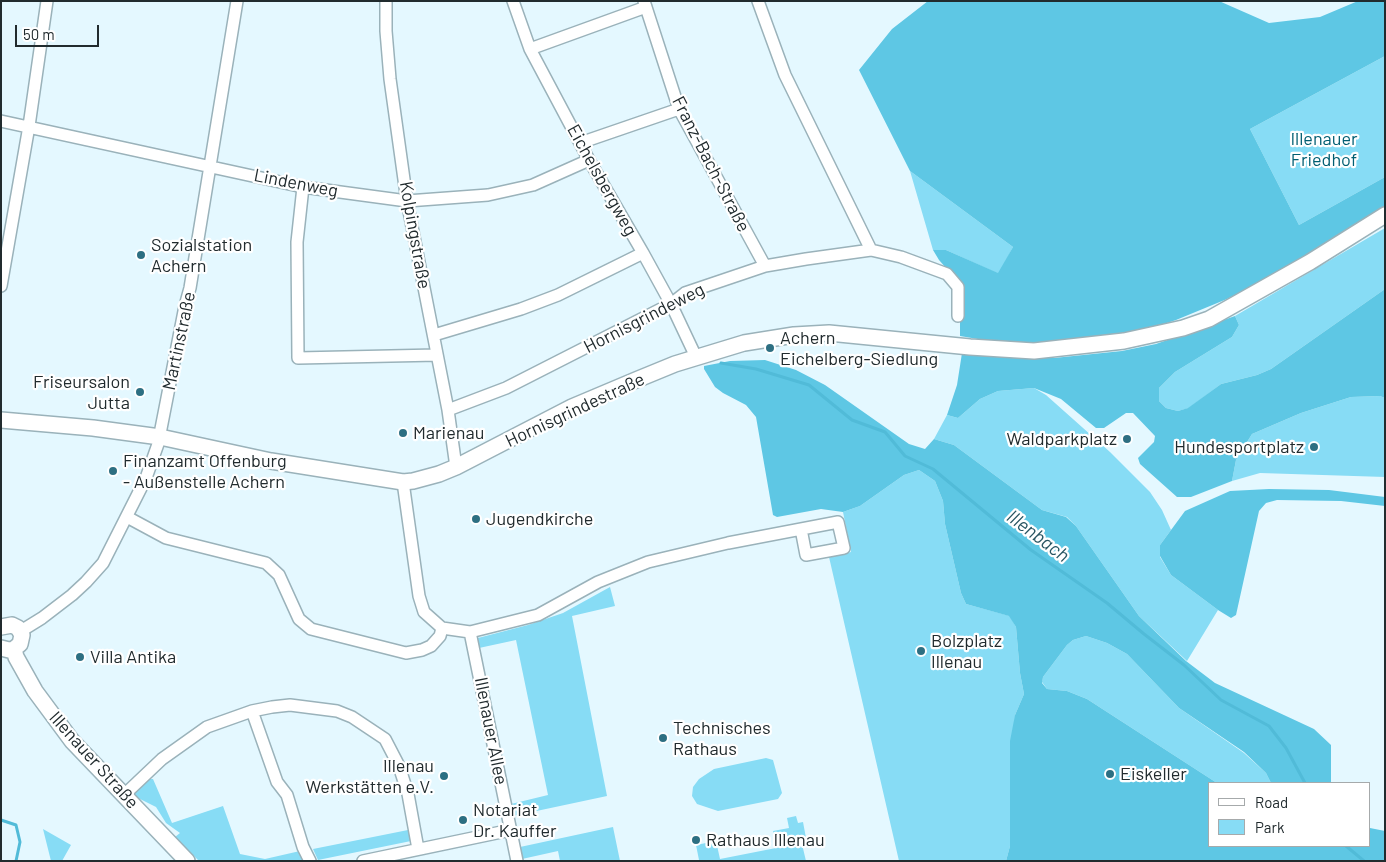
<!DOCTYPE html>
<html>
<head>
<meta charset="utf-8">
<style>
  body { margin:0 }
  #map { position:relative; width:1386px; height:862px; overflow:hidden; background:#e4f8ff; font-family:Barlow,sans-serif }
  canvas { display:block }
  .frame { position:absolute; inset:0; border:2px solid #212b2e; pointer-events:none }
  .legend { position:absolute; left:1208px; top:782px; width:162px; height:65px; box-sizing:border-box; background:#fff; border:1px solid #a6aaab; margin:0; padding:6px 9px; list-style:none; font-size:15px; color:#212b2e }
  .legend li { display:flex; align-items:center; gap:10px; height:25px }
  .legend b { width:25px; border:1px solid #a6aaab }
  .scale { position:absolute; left:15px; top:25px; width:84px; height:22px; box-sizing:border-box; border:2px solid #212b2e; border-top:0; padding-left:6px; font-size:15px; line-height:18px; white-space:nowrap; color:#212b2e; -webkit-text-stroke:4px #fff; paint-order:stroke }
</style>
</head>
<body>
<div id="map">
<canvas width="1386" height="862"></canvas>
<div class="frame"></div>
<ul class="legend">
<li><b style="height:6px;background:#fff"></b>Road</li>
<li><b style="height:14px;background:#87dcf5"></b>Park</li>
</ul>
<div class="scale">50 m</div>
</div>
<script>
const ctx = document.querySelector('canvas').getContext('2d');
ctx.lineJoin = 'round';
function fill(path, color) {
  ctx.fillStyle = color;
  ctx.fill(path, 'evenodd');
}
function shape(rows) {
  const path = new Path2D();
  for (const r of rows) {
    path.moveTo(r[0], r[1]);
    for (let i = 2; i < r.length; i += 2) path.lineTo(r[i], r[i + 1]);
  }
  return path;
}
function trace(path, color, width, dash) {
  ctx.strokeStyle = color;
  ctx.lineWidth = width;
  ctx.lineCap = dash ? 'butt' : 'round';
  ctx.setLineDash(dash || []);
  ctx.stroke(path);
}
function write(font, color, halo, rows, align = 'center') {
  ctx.font = font + ' Barlow,sans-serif';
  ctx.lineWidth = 4.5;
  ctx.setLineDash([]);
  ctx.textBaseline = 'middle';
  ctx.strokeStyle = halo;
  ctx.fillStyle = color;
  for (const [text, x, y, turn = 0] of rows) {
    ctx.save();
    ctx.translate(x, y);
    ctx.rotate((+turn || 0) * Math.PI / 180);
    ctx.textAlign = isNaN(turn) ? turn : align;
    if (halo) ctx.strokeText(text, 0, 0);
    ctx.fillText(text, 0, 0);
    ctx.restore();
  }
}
fill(shape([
  [1385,56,1385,177,1299,225,1250,129],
  [910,171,1013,247,999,274,946,250,933,250],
  [1385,228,1385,289,1271,369,1257,375,1221,384,1189,408,1178,411,1166,408,1159,401,1159,388,1175,372,1232,337,1239,325,1235,316],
  [1034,388,1046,395,1110,452,1150,492,1162,510,1171,530,1160,545,1160,557,1171,575,1218,610,1187,661,1139,616,1076,526,1067,517,1042,510,954,445,934,439,947,415,958,418,980,399,998,391],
  [1380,396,1385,398,1385,477,1260,473,1232,481,1236,460,1252,434,1301,413,1351,397],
  [919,470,935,481,943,501,945,524,961,593,966,604,1010,616,1016,627,1020,673,1024,694,1015,715,1010,846,1006,861,899,861,829,557,851,552,843,512,860,506,904,475],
  [610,587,615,606,572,616,607,796,513,816,511,804,548,795,516,640,479,648,478,638,528,625,563,613],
  [1086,636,1107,643,1127,654,1179,708,1244,753,1266,773,1271,783,1217,783,1087,699,1067,691,1047,689,1042,682,1043,677,1067,645,1073,640],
  [766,758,773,760,782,793,778,799,718,811,697,804,692,796,693,787,699,779,714,769],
  [146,779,153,779,172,823,223,806,240,854,265,859,300,851,305,861,199,861,175,837,180,833,166,823,156,807,130,794],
  [796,816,798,823,803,822,806,838,801,840,806,861,699,860,696,845,716,841,720,859,776,848,773,831,789,828,787,818],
  [613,827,620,861,560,861,558,851,522,859,520,847],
  [43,829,71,845,62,861,51,861],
  [413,829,414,836,411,841,318,860,313,849]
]), '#87dcf5');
fill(shape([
  [928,1,1219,1,1269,23,1320,17,1358,1,1385,1,1385,56,1250,129,1299,225,1385,177,1385,206,1297,262,1227,299,1176,320,1137,333,1044,344,1001,343,960,336,960,284,939,260,933,250,946,250,998,273,1013,247,910,171,859,70,892,29],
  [1385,289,1385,398,1380,396,1351,397,1301,413,1252,434,1236,460,1232,481,1191,497,1177,497,1140,464,1138,458,1154,442,1155,436,1133,413,1126,413,1104,428,1096,428,1061,399,1034,388,998,391,980,399,958,418,947,415,957,385,962,353,1018,357,1054,358,1122,351,1156,344,1235,316,1239,325,1232,337,1175,372,1159,388,1159,401,1166,408,1178,411,1188,408,1221,384,1257,375,1271,369],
  [765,360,796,370,825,385,909,444,925,449,934,439,954,445,1042,510,1066,517,1076,526,1139,616,1186,661,1215,683,1314,729,1331,745,1331,783,1271,783,1266,773,1244,752,1179,708,1127,654,1107,643,1086,636,1073,640,1067,645,1043,677,1042,683,1047,689,1067,691,1087,699,1217,783,1210,783,1210,846,1370,846,1370,828,1385,831,1385,861,1006,861,1010,846,1010,741,1015,715,1024,694,1020,673,1016,627,1009,616,966,604,961,593,945,524,943,501,935,481,919,470,904,475,860,506,843,512,821,509,777,517,773,515,756,417,746,405,723,393,715,387,704,369,704,366,730,361],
  [1269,489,1329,490,1385,497,1385,506,1341,501,1277,500,1266,503,1259,511,1236,615,1231,618,1218,610,1171,575,1160,556,1160,545,1185,511,1230,491]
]), '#5ec7e4');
trace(shape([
  [721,363,756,369,809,385,852,420,885,432,905,456,933,469,1031,550,1107,603,1144,634,1184,665,1221,700,1269,726,1286,748,1305,783],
  [1,820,16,825,20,842,16,861],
  [1346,846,1364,861]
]), '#51bbd8', 3);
const minor = shape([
  [386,1,386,31,390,79,407,201,448,410,456,467],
  [513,1,530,49,589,160,643,253,671,304,696,357],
  [644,1,679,109,765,266],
  [758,1,785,75,871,250],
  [530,49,646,7],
  [1,121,303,187,407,201,488,195,533,185,589,160],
  [580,143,679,109],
  [303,187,297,242,298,358,437,355],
  [1,286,29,126,47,1],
  [434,335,521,309,558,295,643,253],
  [448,410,506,388,671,304,685,293,765,266,806,259,871,250,901,257,947,274,958,287,958,316],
  [403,482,419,596,424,612,442,628,470,632,538,615,598,582,648,562,728,543,838,522,844,548,806,555,801,529],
  [127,517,166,538,266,563,279,575,299,619,311,629,406,653,422,650,431,646,440,636,442,628],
  [21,631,42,618,72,595,86,582,103,563,146,478,158,444,185,306,190,288,237,1],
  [470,632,517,861],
  [252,711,277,782,287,795,303,847,310,861],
  [124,795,162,759,207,727,252,711,272,707,290,705,337,711,352,717,385,739,399,766,408,794,418,849],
  [363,861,511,830]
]);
const major = shape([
  [1,420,93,428,160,437,271,461,403,482,413,481,439,474,456,467,572,407,636,380,675,364,744,343,794,335,829,333,970,347,1034,351,1124,341,1183,328,1209,319,1310,262,1385,215],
  [1,627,12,625,18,628,22,635,20,644,14,649,9,650,1,648],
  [14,649,16,657,35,691,72,741,187,861]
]);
trace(minor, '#9ab2ba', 14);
trace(major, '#9ab2ba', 18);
trace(minor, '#fff', 11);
trace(major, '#fff', 15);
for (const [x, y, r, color] of [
  [141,255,5,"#2d6f82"],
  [770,348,5,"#2d6f82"],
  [140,392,5,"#2d6f82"],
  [403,433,5,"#2d6f82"],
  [1127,439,5,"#2d6f82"],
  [1314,447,5,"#2d6f82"],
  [113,471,5,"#2d6f82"],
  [476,519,5,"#2d6f82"],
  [921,651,5,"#2d6f82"],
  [80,657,5,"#2d6f82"],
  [663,738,5,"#2d6f82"],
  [1110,774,5,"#2d6f82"],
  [444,776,5,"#2d6f82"],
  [463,820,5,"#2d6f82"],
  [696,840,5,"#2d6f82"]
]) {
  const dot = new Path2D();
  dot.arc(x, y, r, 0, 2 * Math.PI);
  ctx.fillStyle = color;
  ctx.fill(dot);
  trace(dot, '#fff', 2);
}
write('18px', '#005e72', '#fff', [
  ["Illenauer",1324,139],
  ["Friedhof",1324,160]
]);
write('18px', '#212b2e', '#fff', [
  ["Franz-Bach-Straße",711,164,63],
  ["Eichelsbergweg",602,180,61],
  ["Lindenweg",296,183,11],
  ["Kolpingstraße",415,235,80],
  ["Hornisgrindeweg",644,318,-27],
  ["Martinstraße",179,341,-78],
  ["Hornisgrindestraße",575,410,-25],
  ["Illenauer Allee",491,731,79],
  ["Illenauer Straße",94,760,48]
]);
write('18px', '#212b2e', '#fff', [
  ["Sozialstation",151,245],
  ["Achern",151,266],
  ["Achern",780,338],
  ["Eichelberg-Siedlung",780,359],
  ["Friseursalon",130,382,"right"],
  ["Jutta",130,403,"right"],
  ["Marienau",413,433],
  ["Waldparkplatz",1117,439,"right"],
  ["Hundesportplatz",1304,447,"right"],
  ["Finanzamt Offenburg",123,461],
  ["- Außenstelle Achern",123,482],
  ["Jugendkirche",486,519],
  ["Bolzplatz",931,641],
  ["Illenau",931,662],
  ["Villa Antika",90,657],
  ["Technisches",673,728],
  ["Rathaus",673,749],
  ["Illenau",434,766,"right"],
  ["Werkstätten e.V.",434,787,"right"],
  ["Eiskeller",1120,774],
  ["Notariat",473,810],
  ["Dr. Kauffer",473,831],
  ["Rathaus Illenau",706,840]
], 'left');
write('italic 19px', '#295663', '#fff', [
  ["Illenbach",1038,536,37]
]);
</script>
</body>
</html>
